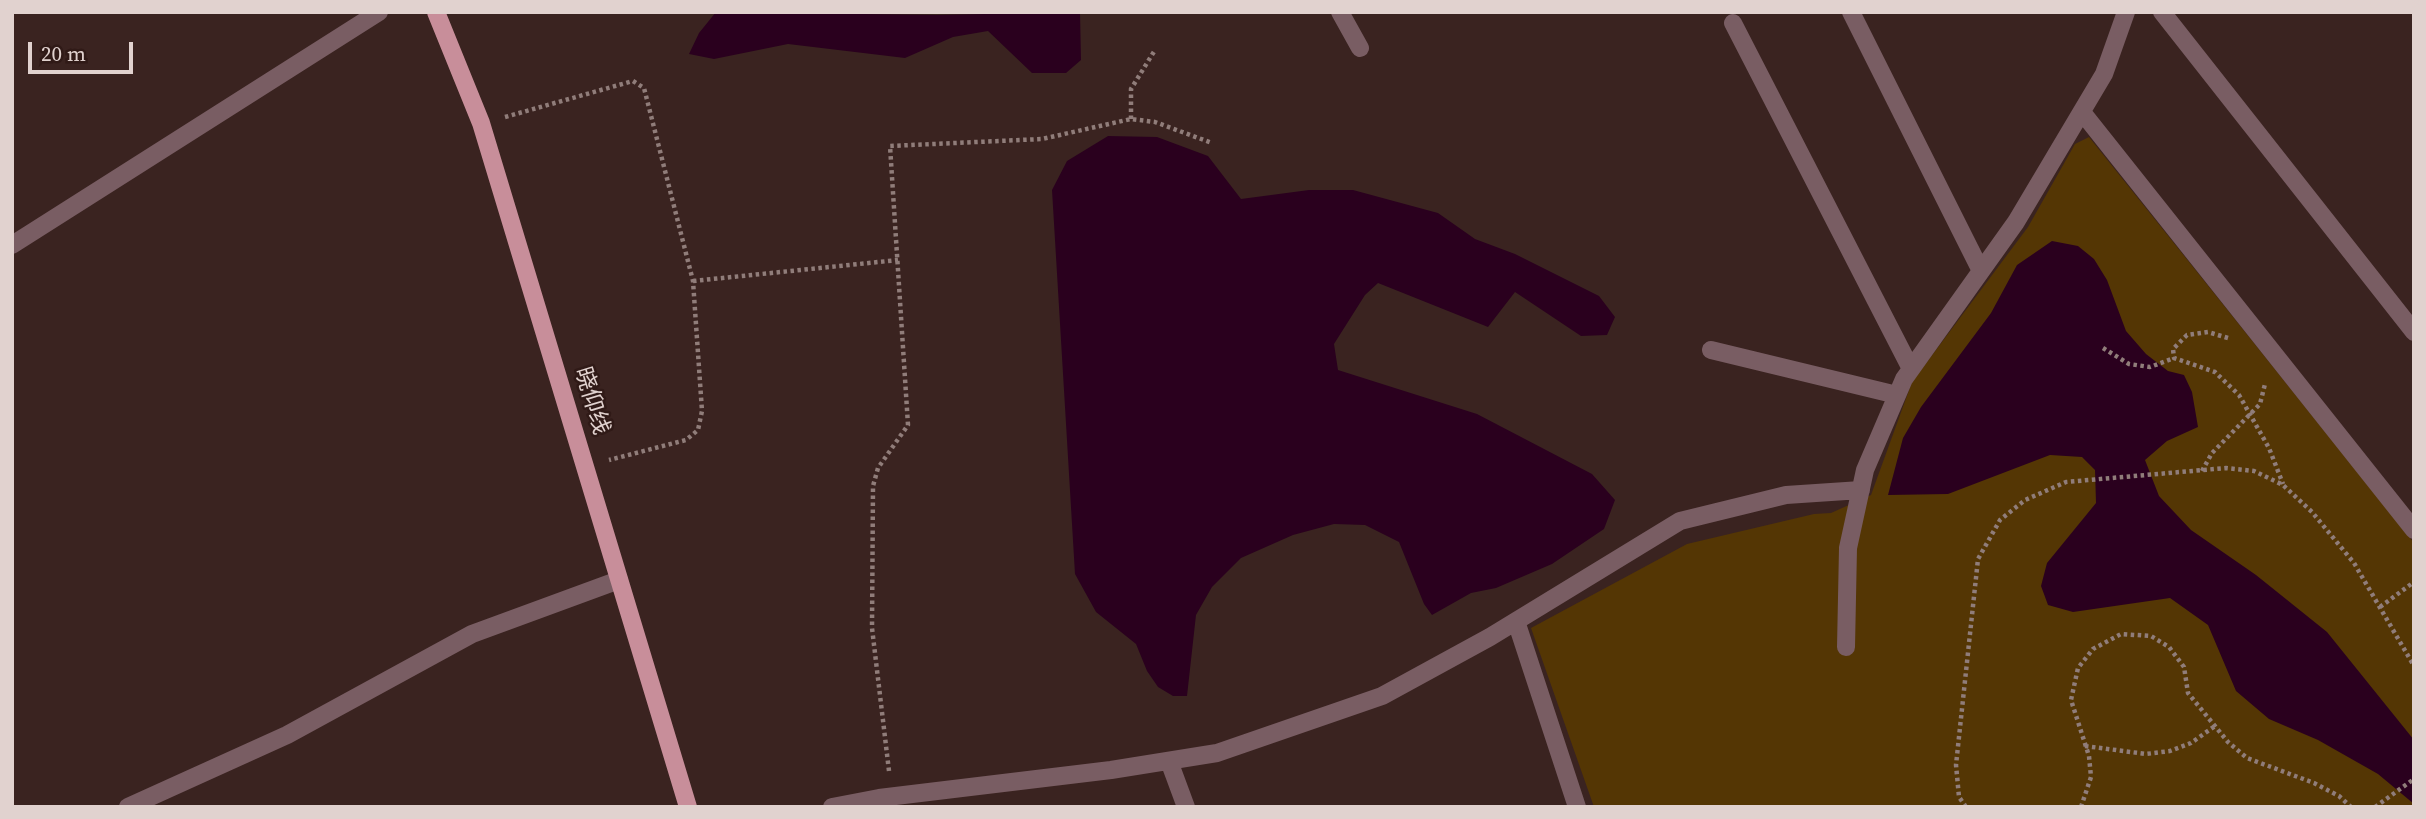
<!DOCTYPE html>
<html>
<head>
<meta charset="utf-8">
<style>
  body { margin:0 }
  #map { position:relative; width:2426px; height:819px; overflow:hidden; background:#3a2320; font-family:"Source Serif 4",serif }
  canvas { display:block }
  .frame { position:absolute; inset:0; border:14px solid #e1d2cf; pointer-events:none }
  .scale { position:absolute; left:28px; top:42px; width:105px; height:32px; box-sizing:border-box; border:4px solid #e1d2cf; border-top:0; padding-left:9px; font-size:21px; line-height:24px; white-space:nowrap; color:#e1d2cf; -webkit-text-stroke:5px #301a17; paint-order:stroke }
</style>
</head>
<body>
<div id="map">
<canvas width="2426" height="819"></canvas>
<div class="frame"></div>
<div class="scale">20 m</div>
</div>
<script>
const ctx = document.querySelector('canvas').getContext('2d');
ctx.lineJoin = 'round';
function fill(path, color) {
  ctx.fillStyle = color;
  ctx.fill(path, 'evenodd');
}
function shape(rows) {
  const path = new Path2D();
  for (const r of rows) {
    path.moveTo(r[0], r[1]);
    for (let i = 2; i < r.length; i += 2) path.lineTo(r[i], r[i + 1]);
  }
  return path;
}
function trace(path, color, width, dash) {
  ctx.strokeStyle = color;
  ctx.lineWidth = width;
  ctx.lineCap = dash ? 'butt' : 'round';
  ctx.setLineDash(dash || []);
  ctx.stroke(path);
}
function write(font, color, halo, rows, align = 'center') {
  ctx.font = font + ' "Source Serif 4","Noto Sans SC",serif';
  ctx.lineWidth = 5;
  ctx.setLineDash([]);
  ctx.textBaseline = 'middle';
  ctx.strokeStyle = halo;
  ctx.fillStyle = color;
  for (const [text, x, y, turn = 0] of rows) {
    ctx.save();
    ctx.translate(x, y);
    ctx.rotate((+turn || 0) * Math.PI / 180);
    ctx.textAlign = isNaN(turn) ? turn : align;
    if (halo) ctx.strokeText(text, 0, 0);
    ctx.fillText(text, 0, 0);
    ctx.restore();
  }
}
fill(shape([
  [2089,137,2414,543,2414,807,1594,807,1531,628,1687,544,1814,514,1831,513,1871,495,1912,382,2028,227,2075,144]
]), '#543604');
fill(shape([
  [716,12,937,15,1080,12,1081,60,1066,73,1032,73,988,31,953,37,905,58,788,44,714,59,689,54,699,33],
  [1108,136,1157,137,1208,156,1241,199,1309,190,1353,190,1438,213,1475,239,1515,254,1599,296,1615,317,1607,335,1581,336,1515,292,1488,327,1378,283,1365,295,1334,344,1338,370,1477,414,1592,474,1615,500,1604,529,1552,564,1496,588,1471,593,1432,615,1424,604,1399,542,1365,525,1334,524,1293,535,1241,558,1212,587,1196,615,1187,696,1173,696,1158,687,1147,671,1136,644,1096,612,1075,574,1052,190,1067,161],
  [2052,241,2078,246,2094,259,2107,280,2126,331,2146,354,2168,371,2184,375,2192,392,2198,427,2167,441,2145,460,2159,496,2191,530,2256,575,2327,632,2414,740,2414,804,2378,774,2318,740,2269,719,2236,691,2208,625,2170,598,2073,612,2048,605,2041,586,2047,563,2096,503,2095,470,2082,457,2050,455,1948,494,1888,495,1903,438,1921,407,1991,313,2017,265]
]), '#2a001e');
trace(shape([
  [505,117,633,81,644,88,693,281,702,411,698,430,686,440,609,460],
  [1131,119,1131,89,1155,50],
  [693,281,898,260],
  [2228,338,2208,332,2187,335,2173,349,2174,358,2215,372,2239,395,2269,448,2283,484],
  [2103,348,2129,364,2150,367,2174,358],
  [2202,471,2212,453,2260,404,2265,384],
  [2380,607,2414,582],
  [2085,746,2146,754,2170,751,2191,743,2215,726],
  [889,771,872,628,873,486,878,468,908,425,890,146,1042,139,1131,119,1155,122,1212,143],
  [1966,807,1959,797,1956,765,1978,559,2000,520,2025,500,2066,482,2226,468,2254,471,2283,485,2312,512,2354,563,2414,666],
  [2081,807,2091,777,2089,756,2071,700,2078,668,2093,649,2121,634,2151,636,2169,647,2184,667,2188,693,2228,742,2247,758,2314,783,2339,796,2351,807],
  [2375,807,2414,779]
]), '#907d7a', 4.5, [3.5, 3.5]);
trace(shape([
  [1340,12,1360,48],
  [1851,12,1981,271],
  [2162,12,2414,332],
  [1733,23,1911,369],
  [2082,112,2414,530],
  [12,245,379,12],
  [1711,350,1897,395],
  [1516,621,1577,807],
  [1846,647,1848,548,1865,470,1904,379,2016,222,2104,74,2126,12],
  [1169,761,1186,807],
  [128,807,287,735,472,634,619,580],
  [832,807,879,798,1111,770,1217,753,1382,696,1490,637,1680,521,1786,495,1861,490]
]), '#795d63', 18);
trace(shape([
  [436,12,481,123,688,807]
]), '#c88e9a', 18);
write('23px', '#e1d2cf', '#301a17', [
  ["晓仰线",591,401,73]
]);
</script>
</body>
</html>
